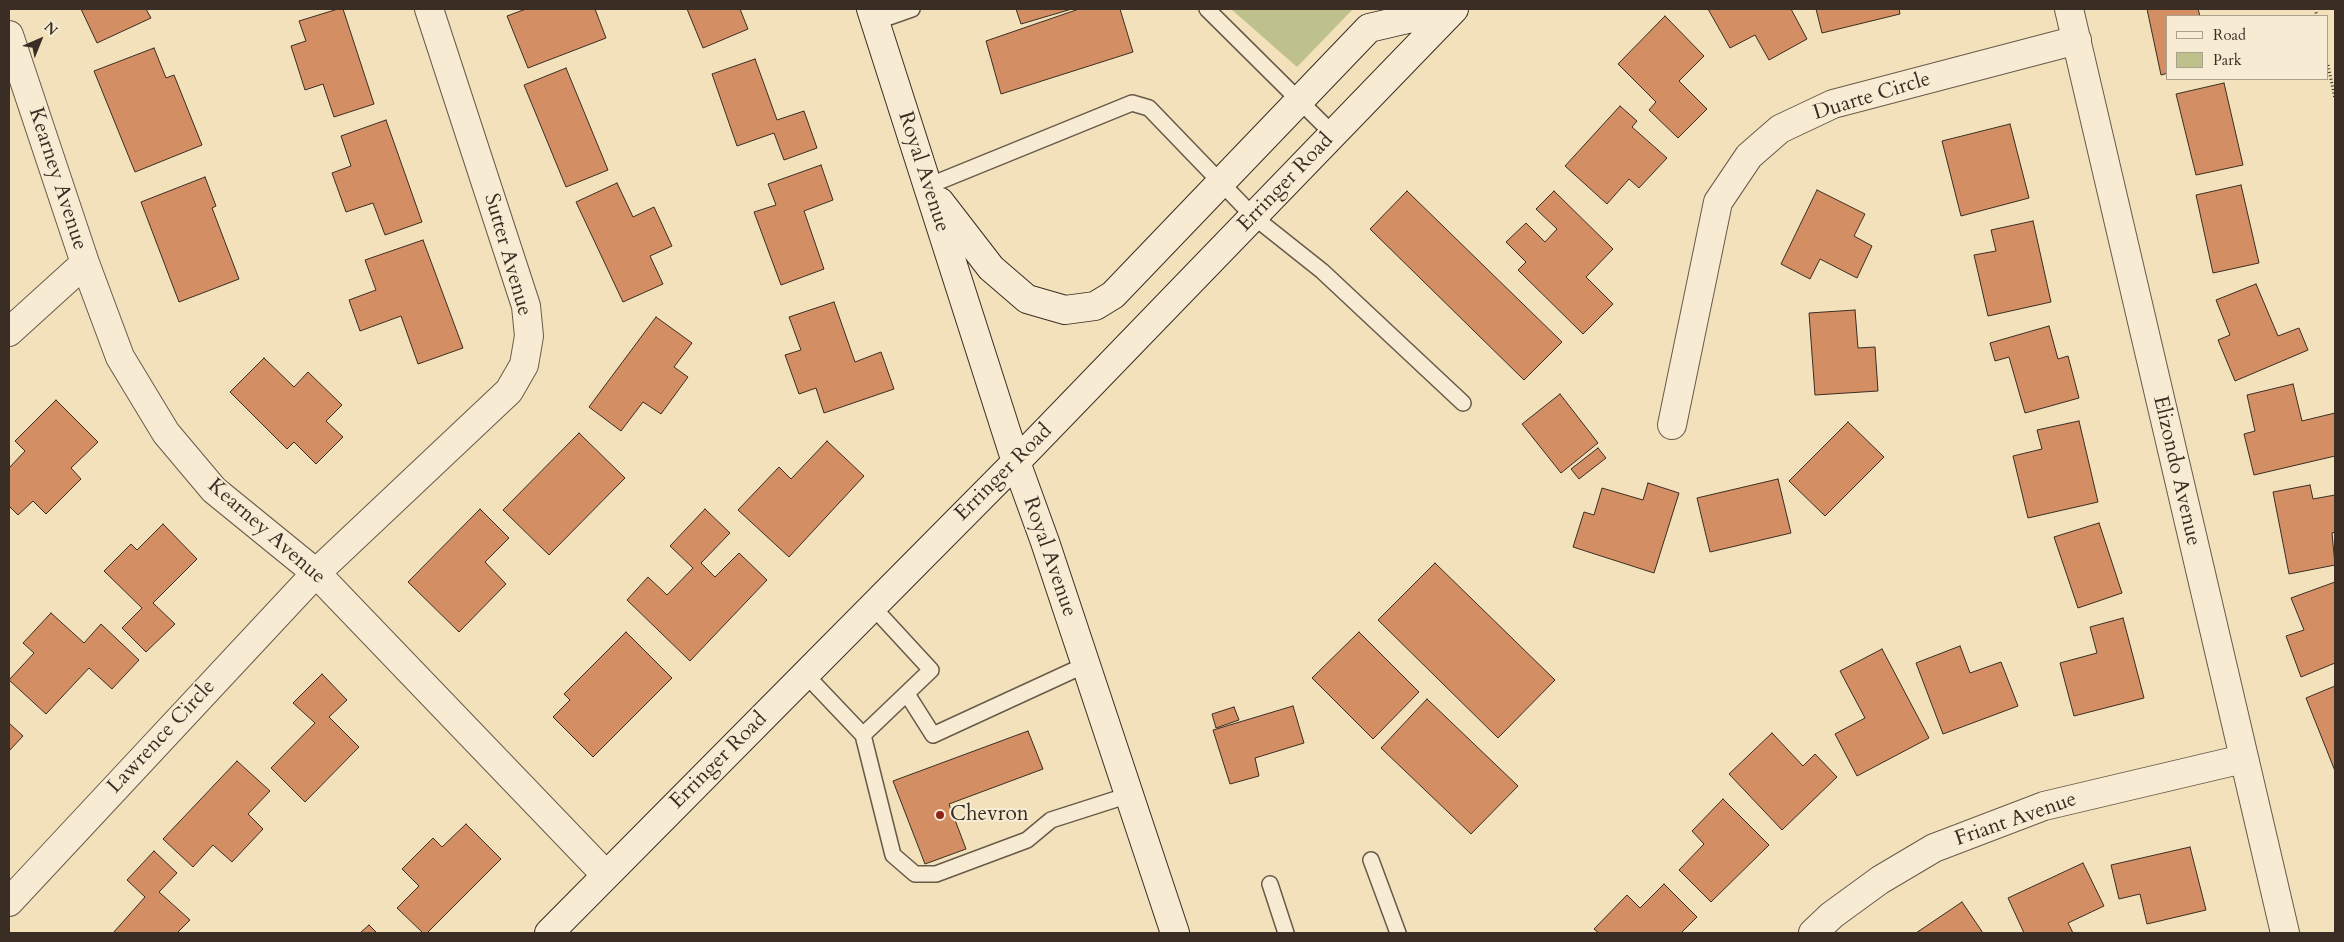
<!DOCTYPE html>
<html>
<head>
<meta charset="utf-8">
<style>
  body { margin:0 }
  #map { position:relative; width:2344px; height:942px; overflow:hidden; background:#f2e1bb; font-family:Cardo,serif }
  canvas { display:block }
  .frame { position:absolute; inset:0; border:10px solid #3a2d23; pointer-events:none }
  .legend { position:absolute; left:2166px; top:15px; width:162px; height:65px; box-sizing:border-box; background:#f7ecd3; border:1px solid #aba08d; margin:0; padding:6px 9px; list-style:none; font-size:15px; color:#3a2d23 }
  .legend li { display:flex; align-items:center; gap:10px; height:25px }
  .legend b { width:25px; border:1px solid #aba08d }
  .north { position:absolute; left:15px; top:15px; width:50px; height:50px; -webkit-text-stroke:4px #f7ecd3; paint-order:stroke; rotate:44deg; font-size:14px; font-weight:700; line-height:20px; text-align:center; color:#3a2d23 }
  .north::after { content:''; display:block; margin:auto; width:18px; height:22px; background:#3a2d23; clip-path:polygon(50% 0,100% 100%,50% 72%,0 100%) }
</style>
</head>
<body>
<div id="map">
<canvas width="2344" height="942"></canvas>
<div class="frame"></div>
<ul class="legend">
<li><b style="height:6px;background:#f7ecd3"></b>Road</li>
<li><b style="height:14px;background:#bfc18d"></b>Park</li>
</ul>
<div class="north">N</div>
</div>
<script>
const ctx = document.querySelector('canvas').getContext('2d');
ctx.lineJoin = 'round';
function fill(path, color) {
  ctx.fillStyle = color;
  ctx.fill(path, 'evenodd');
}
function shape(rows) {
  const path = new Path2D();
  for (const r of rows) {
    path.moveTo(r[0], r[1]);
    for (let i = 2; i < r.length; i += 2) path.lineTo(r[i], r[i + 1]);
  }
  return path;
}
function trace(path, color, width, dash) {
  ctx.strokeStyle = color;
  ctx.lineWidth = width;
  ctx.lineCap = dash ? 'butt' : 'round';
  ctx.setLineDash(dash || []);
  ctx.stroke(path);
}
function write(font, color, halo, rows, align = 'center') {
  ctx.font = font + ' Cardo,serif';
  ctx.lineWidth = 4;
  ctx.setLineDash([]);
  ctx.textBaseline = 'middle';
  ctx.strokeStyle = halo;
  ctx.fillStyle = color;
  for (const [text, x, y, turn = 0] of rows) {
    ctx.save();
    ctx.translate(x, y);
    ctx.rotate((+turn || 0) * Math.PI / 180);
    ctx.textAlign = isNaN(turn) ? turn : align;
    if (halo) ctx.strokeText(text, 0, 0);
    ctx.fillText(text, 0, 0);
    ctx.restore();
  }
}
fill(shape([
  [1231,9,1353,9,1297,67]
]), '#bfc18d');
const building = shape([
  [81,9,146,9,151,18,97,43,81,9],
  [338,9,343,9,374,104,334,117,323,84,305,90,291,46,306,41,299,21,338,9],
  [526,9,595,9,606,38,528,68,507,16,526,9],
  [687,9,740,9,748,29,703,48,687,9],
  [1016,9,1072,9,1021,24,1016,9],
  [1079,9,1120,9,1133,52,1001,94,986,41,1079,9],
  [1708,9,1791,9,1807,39,1769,60,1755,35,1730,48,1708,9],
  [1816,9,1899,9,1900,14,1822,33,1816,9],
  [2147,9,2198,9,2200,16,2168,16,2168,73,2161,75,2147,9],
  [1665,16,1704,56,1679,81,1707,109,1678,138,1649,110,1656,102,1618,64,1665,16],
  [154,48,166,78,174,75,202,145,135,172,94,71,154,48],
  [755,59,777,120,804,111,817,148,784,160,774,133,737,146,712,74,755,59],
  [566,68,608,170,566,187,524,85,566,68],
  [2224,83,2243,165,2196,175,2176,94,2224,83],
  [1620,106,1637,121,1632,127,1667,158,1639,188,1629,179,1607,204,1565,166,1620,106],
  [386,120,422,222,385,235,373,203,346,212,332,173,351,166,341,136,386,120],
  [2010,124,2029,198,1961,216,1942,141,2010,124],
  [821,165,833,200,804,211,824,269,781,285,754,212,776,205,768,184,821,165],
  [205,177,216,206,212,208,239,279,179,302,141,202,205,177],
  [617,183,633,217,654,207,672,246,650,256,663,284,623,302,576,202,617,183],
  [2241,185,2259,263,2213,273,2196,195,2241,185],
  [1817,190,1865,214,1854,236,1872,246,1857,278,1820,259,1810,279,1781,264,1817,190],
  [1407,191,1562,342,1524,380,1370,229,1407,191],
  [1554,191,1613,249,1586,277,1613,304,1583,334,1518,270,1526,262,1506,242,1526,223,1545,242,1557,229,1536,209,1554,191],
  [2033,221,2051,302,1988,316,1974,255,1996,251,1991,230,2033,221],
  [423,240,463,348,418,364,401,316,360,331,349,300,376,290,365,260,423,240],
  [2256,284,2278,336,2299,328,2308,350,2235,381,2218,340,2230,335,2216,300,2256,284],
  [834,302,855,362,881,352,894,389,824,413,816,388,799,394,785,355,801,350,789,317,834,302],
  [1855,310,1858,348,1875,347,1878,391,1815,395,1809,313,1855,310],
  [656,317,692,343,674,367,688,377,661,414,643,402,621,431,589,407,656,317],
  [2049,326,2058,359,2068,356,2079,398,2025,413,2009,357,1995,361,1990,343,2049,326],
  [264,358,294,387,308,372,342,405,326,421,343,437,316,464,294,442,287,449,230,392,264,358],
  [2293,384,2302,421,2335,413,2335,456,2254,475,2244,434,2255,431,2247,395,2293,384],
  [1560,394,1598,443,1561,473,1522,424,1560,394],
  [56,400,98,442,71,468,81,479,46,514,33,501,18,515,9,506,9,468,25,451,15,441,56,400],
  [2079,421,2098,502,2028,518,2013,456,2042,449,2037,430,2079,421],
  [1848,422,1884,457,1825,516,1789,481,1848,422],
  [579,433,625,478,549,555,503,510,579,433],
  [827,441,864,476,789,557,738,510,779,467,791,479,827,441],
  [1598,448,1606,458,1579,479,1571,469,1598,448],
  [1778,479,1791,533,1710,552,1697,498,1778,479],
  [1648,483,1679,493,1654,573,1573,547,1584,512,1594,515,1602,488,1643,500,1648,483],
  [2310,485,2313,499,2335,495,2335,532,2332,533,2335,565,2289,574,2273,492,2310,485],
  [480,509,509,538,485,562,506,584,459,632,408,582,480,509],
  [705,509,730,533,701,563,715,577,739,553,767,580,690,661,627,600,648,577,667,595,693,568,670,546,705,509],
  [2099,523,2122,593,2078,608,2054,537,2099,523],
  [163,524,197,559,153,603,175,624,146,652,122,628,142,608,104,571,131,544,137,550,163,524],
  [1435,563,1555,680,1498,738,1378,620,1435,563],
  [2335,582,2335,663,2301,677,2286,636,2304,630,2291,598,2335,582],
  [51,613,84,643,101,624,139,660,112,689,89,668,46,714,9,680,34,653,23,643,51,613],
  [2123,618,2144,698,2074,716,2060,663,2097,653,2090,627,2123,618],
  [626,632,672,678,593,757,553,717,570,700,564,694,626,632],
  [1359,632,1419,692,1373,739,1312,678,1359,632],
  [1960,646,1970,673,2001,662,2018,706,1943,734,1916,663,1960,646],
  [1882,649,1929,738,1857,776,1835,734,1865,718,1840,671,1882,649],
  [322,674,347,700,329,717,359,747,305,802,271,768,315,723,293,703,322,674],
  [2335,686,2335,771,2306,698,2335,686],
  [1427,699,1518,786,1471,834,1381,748,1427,699],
  [1293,706,1304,743,1255,758,1259,776,1230,784,1213,730,1293,706],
  [1234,707,1239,720,1216,728,1212,714,1234,707],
  [9,723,23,736,9,751,9,723],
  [1028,731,1043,769,949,804,966,849,925,864,893,781,1028,731],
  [1772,733,1803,766,1815,754,1837,777,1782,830,1729,774,1772,733],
  [237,761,270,791,248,814,263,829,232,862,213,845,193,867,163,839,237,761],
  [1723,799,1769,845,1711,902,1679,870,1704,844,1692,831,1723,799],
  [466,824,501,859,427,933,423,933,397,908,419,886,402,869,433,838,442,847,466,824],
  [2190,847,2206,910,2147,924,2140,894,2119,899,2111,865,2190,847],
  [154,851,177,873,159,892,190,920,177,933,113,933,145,897,127,880,154,851],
  [2083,863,2104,906,2068,923,2073,933,2024,933,2008,898,2083,863],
  [1664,884,1697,917,1681,933,1599,933,1594,929,1627,895,1640,908,1664,884],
  [1962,902,1983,933,1916,933,1962,902],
  [369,925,377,933,360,933,369,925]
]);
fill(building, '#d48e64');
trace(building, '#3a2d23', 1);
const service = shape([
  [1207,9,1333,134],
  [875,22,912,9],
  [928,186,1132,103,1149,108,1254,217,1322,271,1463,403],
  [805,674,863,735,893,855,915,874,936,874,1027,840,1051,820,1129,795],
  [907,694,933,735,1085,665],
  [863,735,931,670,872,606],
  [1371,860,1398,933],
  [1270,884,1286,933]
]);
const minor = shape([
  [2069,9,2285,933],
  [9,35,85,263,120,357,166,433,214,490,316,573,605,874],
  [9,332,85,263],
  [1672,425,1718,202,1749,156,1780,129,1833,104,2077,40],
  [9,902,316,573,509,391,524,365,529,336,526,306,429,9],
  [1813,933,1832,915,1880,880,1934,848,2044,806,2243,759]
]);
const secondary = shape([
  [871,9,1016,462,1045,542,1175,933],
  [940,202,991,268,1027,299,1065,310,1095,306,1113,295,1369,28,1450,9],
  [549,933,1016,462,1454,9]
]);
trace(service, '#685a49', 18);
trace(minor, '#685a49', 30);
trace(secondary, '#3a2d23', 30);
trace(shape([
  [2315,9,2317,16],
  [2328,65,2335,99]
]), '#3a2d23', 3, [1, 2.5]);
trace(service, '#f7ecd3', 15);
trace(minor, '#f7ecd3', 28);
trace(secondary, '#f7ecd3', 28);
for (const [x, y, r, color] of [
  [940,815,5,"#8f2418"]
]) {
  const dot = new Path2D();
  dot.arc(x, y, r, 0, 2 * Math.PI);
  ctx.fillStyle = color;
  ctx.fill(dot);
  trace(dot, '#f7ecd3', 2);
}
write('21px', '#3a2d23', '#f7ecd3', [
  ["Duarte Circle",1872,97,-17],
  ["Royal Avenue",923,172,72],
  ["Kearney Avenue",57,179,72],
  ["Erringer Road",1286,183,-46],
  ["Sutter Avenue",507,255,74],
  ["Elizondo Avenue",2176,471,77],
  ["Erringer Road",1004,473,-45],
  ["Kearney Avenue",266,532,41],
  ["Royal Avenue",1049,557,71],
  ["Lawrence Circle",162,737,-47],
  ["Erringer Road",719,761,-45],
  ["Friant Avenue",2016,820,-19]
]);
write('21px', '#3a2d23', '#f7ecd3', [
  ["Chevron",950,815]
], 'left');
</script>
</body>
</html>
